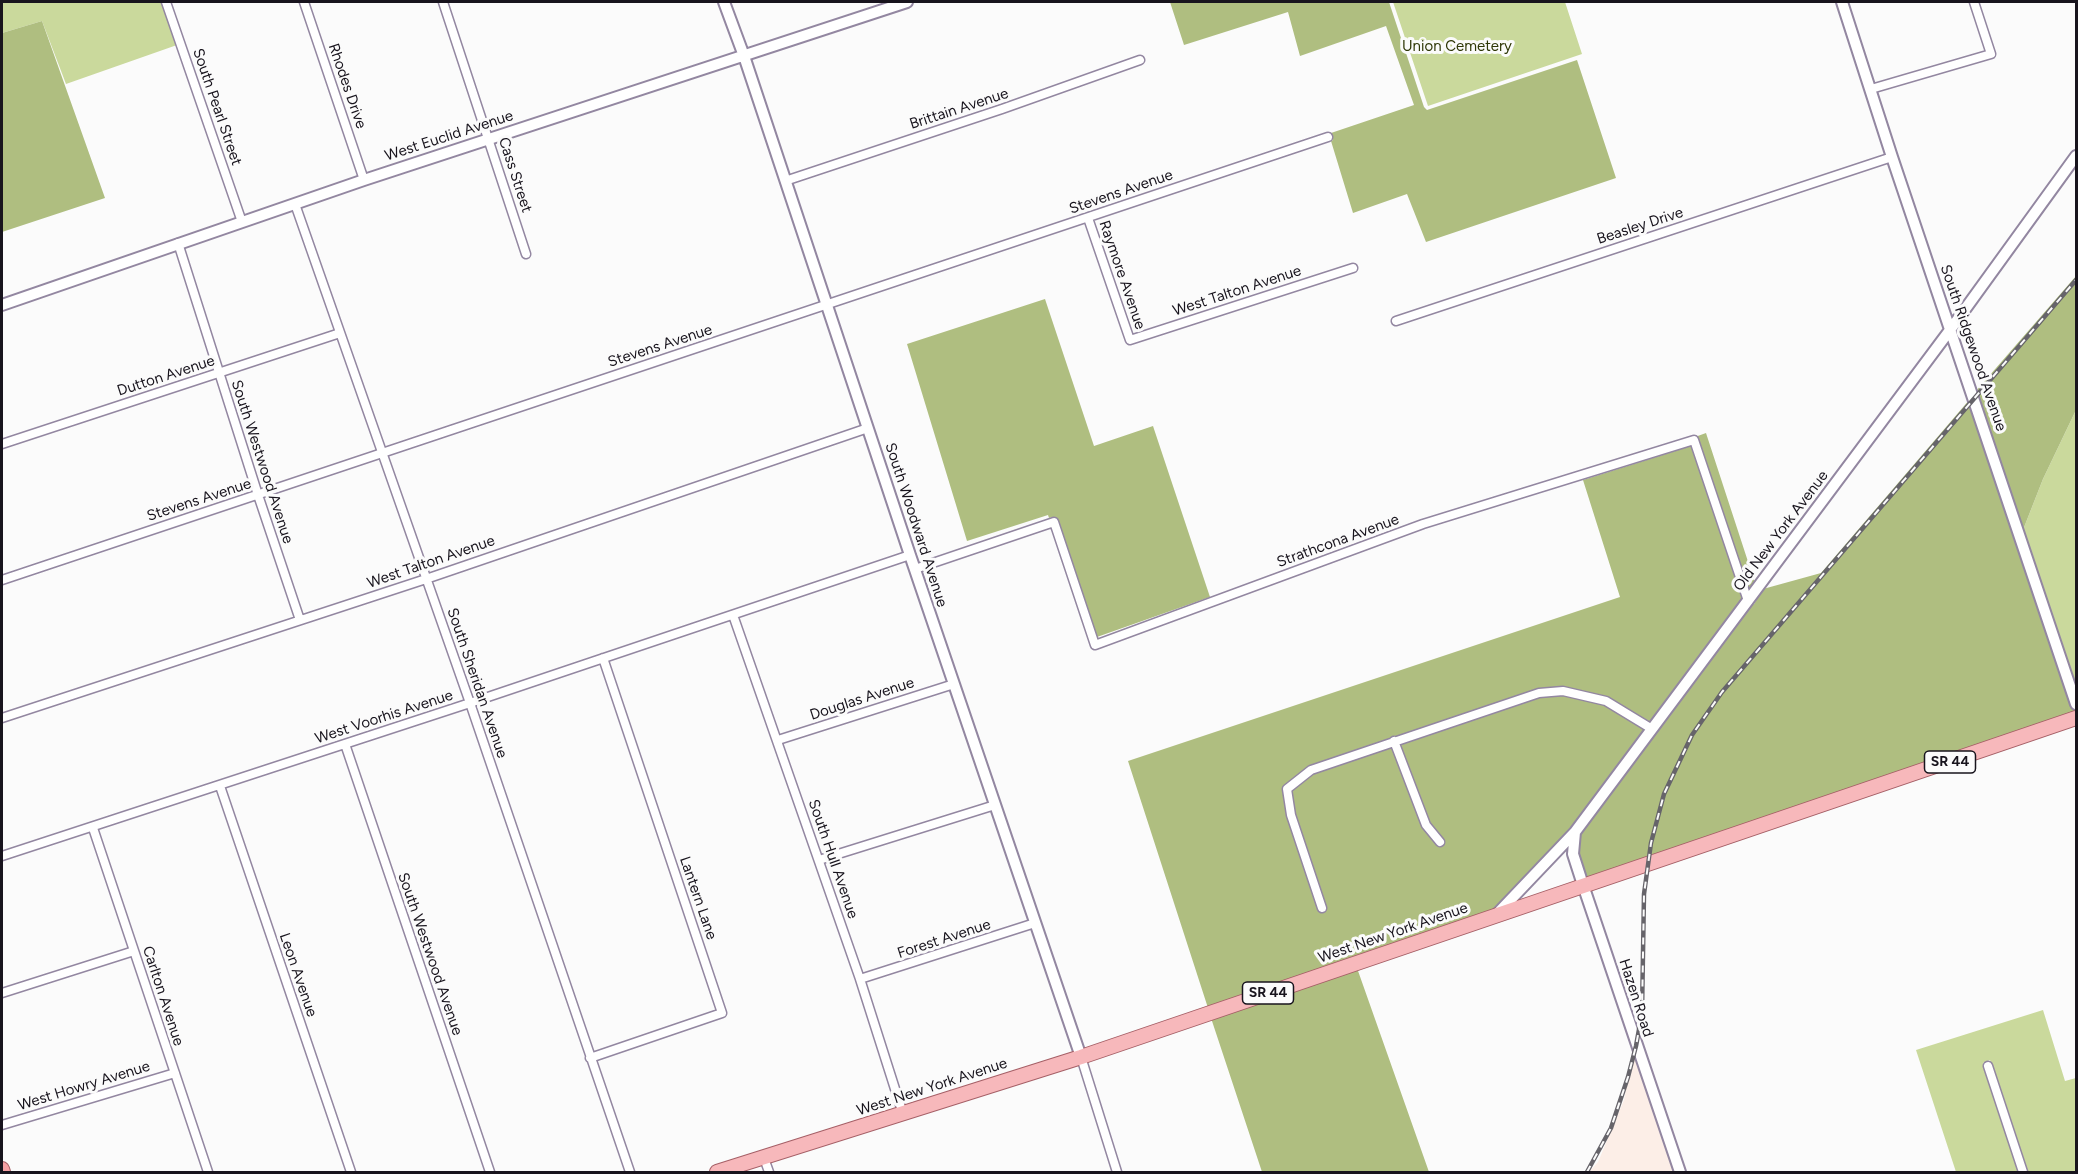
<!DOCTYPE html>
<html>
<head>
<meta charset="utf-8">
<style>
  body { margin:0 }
  #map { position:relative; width:2078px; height:1174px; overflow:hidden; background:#fbfbfb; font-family:Figtree,sans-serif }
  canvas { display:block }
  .frame { position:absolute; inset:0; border:3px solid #18141d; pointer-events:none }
</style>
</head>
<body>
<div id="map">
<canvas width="2078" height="1174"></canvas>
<div class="frame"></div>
</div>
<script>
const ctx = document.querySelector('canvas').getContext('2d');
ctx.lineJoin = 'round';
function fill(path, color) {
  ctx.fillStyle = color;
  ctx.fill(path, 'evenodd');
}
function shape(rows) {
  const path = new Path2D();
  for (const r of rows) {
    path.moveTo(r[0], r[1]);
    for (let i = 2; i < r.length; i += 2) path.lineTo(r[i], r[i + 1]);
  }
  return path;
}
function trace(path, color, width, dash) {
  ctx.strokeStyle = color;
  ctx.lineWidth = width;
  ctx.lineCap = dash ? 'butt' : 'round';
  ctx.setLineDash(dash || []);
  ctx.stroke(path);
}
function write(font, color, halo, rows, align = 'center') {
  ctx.font = font + ' Figtree,sans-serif';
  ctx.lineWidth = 6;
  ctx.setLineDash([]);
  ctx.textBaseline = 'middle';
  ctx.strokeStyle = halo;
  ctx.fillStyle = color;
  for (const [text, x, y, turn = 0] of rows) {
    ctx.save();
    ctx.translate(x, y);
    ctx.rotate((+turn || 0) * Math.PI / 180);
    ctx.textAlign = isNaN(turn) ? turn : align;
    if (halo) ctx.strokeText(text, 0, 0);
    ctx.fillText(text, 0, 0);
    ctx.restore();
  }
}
fill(shape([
  [1633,1049,1674,1172,1589,1172,1598,1162,1624,1100]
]), '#fceee7');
fill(shape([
  [2,2,162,2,177,45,66,84,42,21,2,33],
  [1393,2,1565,2,1582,54,1428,106],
  [2076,410,2076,690,2023,530,2043,479],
  [2043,1010,2065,1081,2076,1078,2076,1172,2028,1172,1990,1060,1983,1063,2019,1172,1956,1172,1916,1050]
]), '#cad99c');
fill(shape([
  [1170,2,1389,2,1424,107,1427,110,1577,60,1616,178,1426,242,1407,194,1353,213,1331,141,1333,140,1331,133,1414,105,1386,26,1300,56,1288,12,1184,45],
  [42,21,105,198,2,232,2,33],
  [2076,276,2076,410,2043,479,2023,530,1976,391],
  [1045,299,1094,446,1153,426,1210,597,1097,637,1058,520,1052,517,1049,518,1048,515,967,541,907,344],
  [1970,399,2075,713,1586,879,1578,853,1579,834,1751,605,1754,604,1763,589,1821,573],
  [1706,433,1755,583,1749,591,1698,439,1695,437],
  [1691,446,1743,599,1571,829,1494,910,1208,1008,1128,761,1620,597,1583,480],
  [1357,968,1429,1172,1262,1172,1211,1018]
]), '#afbe80');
const minor = shape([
  [166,2,242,222],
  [304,2,364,180],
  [443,2,526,254],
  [1871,89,1991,54,1974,2],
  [785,181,1002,109,1140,60],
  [295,204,470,703,630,1172],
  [1088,218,1130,340,1353,268],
  [178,243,258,495,300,620],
  [1396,321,1892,157],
  [2,444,340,333],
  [915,569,1054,522,1095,645,1423,524,1694,440,1748,601],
  [2,580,1328,137],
  [733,615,860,979,903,1114],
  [2,718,426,579,868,428],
  [778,740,954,684],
  [1394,741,1426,825,1440,842],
  [345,744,490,1172],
  [220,786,351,1172],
  [93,828,208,1172],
  [2,856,470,703,910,555],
  [819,860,995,805],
  [1322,908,1291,815,1287,789,1311,770,1539,693,1563,691,1606,701,1652,729],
  [860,979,1035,923],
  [2,993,134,951],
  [1081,1057,1117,1172],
  [590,1058,722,1013,603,658],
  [1988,1066,2023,1172],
  [2,1125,175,1073],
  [764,1158,769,1172]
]);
const tertiary = shape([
  [724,2,744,56,910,555,1081,1057],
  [1842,2,1892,157,2076,704],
  [2,305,364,180,907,2],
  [1575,832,1573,854,1583,885,1680,1172],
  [1497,914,1575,832,1950,330,2076,156]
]);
const primary = shape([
  [717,1172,1081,1057,2076,718]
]);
const trunk = shape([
  [2,1169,3,1172]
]);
trace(minor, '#9387a1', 11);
trace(tertiary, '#9387a1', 14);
trace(primary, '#a55f66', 16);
trace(trunk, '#a55f66', 16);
trace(minor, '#fff', 8);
trace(tertiary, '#fff', 10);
trace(primary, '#f7b8bb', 14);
trace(trunk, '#f4a0a4', 14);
const rail = shape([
  [1587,1172,1611,1128,1628,1077,1636,1046,1642,1013,1644,894,1651,843,1664,794,1692,735,1722,692,2076,280]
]);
trace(rail, '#66646a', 4.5);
trace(rail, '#fbfbfb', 2, [7]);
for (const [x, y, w] of [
  [1950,762,51],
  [1268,993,51]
]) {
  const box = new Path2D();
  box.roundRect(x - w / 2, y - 11, w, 22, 4.5);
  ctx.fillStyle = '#fbfbfb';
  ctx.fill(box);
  trace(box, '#18141d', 1.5);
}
write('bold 14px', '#18141d', null, [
  ["SR 44",1950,762],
  ["SR 44",1268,993]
]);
write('15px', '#2e3706', '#fbfbfb', [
  ["Union Cemetery",1457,47]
]);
write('15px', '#18141d', '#fbfbfb', [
  ["Rhodes Drive",347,86,71],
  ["South Pearl Street",217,107,71],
  ["Brittain Avenue",959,109,-18],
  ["West Euclid Avenue",449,136,-18],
  ["Cass Street",515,175,72],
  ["Stevens Avenue",1121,192,-19],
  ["Beasley Drive",1640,226,-18],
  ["Raymore Avenue",1122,275,71],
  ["West Talton Avenue",1237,291,-18],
  ["Stevens Avenue",660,346,-18],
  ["South Ridgewood Avenue",1973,348,71],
  ["Dutton Avenue",166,376,-18],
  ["South Westwood Avenue",262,462,72],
  ["Stevens Avenue",199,500,-18],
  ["South Woodward Avenue",916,525,72],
  ["Old New York Avenue",1781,531,-53],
  ["Strathcona Avenue",1338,541,-20],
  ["West Talton Avenue",431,562,-19],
  ["South Sheridan Avenue",477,683,71],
  ["Douglas Avenue",862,699,-18],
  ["West Voorhis Avenue",384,717,-18],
  ["South Hull Avenue",833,859,71],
  ["Lantern Lane",698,898,71],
  ["West New York Avenue",1393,933,-19],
  ["Forest Avenue",944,939,-18],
  ["South Westwood Avenue",430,954,71],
  ["Leon Avenue",298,975,71],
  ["Carlton Avenue",163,996,72],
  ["Hazen Road",1636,998,72],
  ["West Howry Avenue",84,1086,-17],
  ["West New York Avenue",932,1087,-18]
]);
</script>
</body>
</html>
